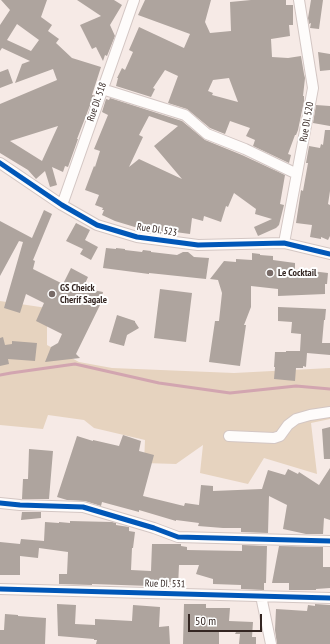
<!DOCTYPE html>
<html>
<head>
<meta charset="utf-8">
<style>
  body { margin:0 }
  #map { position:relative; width:330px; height:644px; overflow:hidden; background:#f6eae6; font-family:"PT Sans Narrow",sans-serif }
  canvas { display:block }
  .scale { position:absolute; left:188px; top:614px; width:74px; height:18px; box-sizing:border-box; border:2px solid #342622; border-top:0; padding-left:5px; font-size:12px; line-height:14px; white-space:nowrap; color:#342622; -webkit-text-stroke:3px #fff; paint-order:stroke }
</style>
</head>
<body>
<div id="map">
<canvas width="330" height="644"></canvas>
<div class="scale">50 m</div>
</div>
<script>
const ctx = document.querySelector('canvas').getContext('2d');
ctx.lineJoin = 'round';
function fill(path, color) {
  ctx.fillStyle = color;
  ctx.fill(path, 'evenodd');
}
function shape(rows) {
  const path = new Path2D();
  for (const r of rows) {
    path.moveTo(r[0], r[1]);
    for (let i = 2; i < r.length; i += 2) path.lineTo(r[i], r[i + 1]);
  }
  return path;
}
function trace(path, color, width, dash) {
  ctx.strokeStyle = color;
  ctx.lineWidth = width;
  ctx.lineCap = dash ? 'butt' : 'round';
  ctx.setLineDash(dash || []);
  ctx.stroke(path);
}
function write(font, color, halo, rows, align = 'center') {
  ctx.font = font + ' "PT Sans Narrow",sans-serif';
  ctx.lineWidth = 4;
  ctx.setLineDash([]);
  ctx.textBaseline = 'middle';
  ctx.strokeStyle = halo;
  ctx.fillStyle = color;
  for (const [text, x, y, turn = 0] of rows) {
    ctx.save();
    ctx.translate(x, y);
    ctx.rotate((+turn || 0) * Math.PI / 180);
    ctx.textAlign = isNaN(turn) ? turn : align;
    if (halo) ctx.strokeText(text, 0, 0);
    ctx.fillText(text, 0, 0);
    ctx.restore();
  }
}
fill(shape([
  [0,301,47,308,47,345,79,362,112,368,234,373,330,368,330,419,311,423,317,474,264,458,248,484,200,473,203,445,176,464,144,463,145,440,94,428,84,420,48,415,43,429,0,425]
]), '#e6d3bf');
trace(shape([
  [0,375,11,373,75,364,159,383,230,393,296,386,330,389]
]), '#d2a5b0', 3);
fill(shape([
  [1,0,47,0,41,17,52,25,48,31,59,39,56,43,72,58,101,67,92,95,94,95,77,139,78,139,68,167,65,166,63,172,52,167,57,185,50,187,45,171,36,179,28,170,0,153,0,104,57,80,53,69,15,83,22,64,30,61,2,48,0,51,0,25,10,10],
  [17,24,39,40,31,51,7,40],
  [58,126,42,161,10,141],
  [77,0,114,0,122,5,110,25,115,36,107,56,105,55,103,61,96,47,92,49,80,25,101,16],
  [145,0,211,0,205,22,210,33,231,31,230,2,251,0,286,0,286,5,293,5,293,25,289,25,290,36,271,39,272,57,288,58,301,56,304,74,305,78,303,96,304,96,304,101,298,130,296,135,295,135,288,154,291,155,289,163,253,146,255,140,246,136,250,128,230,121,225,134,210,128,187,109,168,103,178,76,165,70,153,88,155,89,151,97,116,86,118,78,117,78,122,68,125,70,133,52,129,50,139,27,184,48,190,34,138,15],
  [229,78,238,102,212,95,213,93,208,91,213,80],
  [311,0,323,0,319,29,310,28,311,23,309,24,308,18],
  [318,52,330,54,330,70,320,71],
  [8,69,13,83,0,88,0,72],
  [110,98,182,121,205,140,242,155,285,175,280,204,284,205,279,225,276,228,258,236,254,227,272,219,255,214,256,209,234,193,228,207,226,206,221,222,204,216,203,221,192,218,190,234,175,232,175,235,156,232,155,233,154,233,139,227,138,228,115,221,102,215,104,210,102,210,103,208,95,205,99,195,85,190,94,166,95,167,100,151,94,149,108,115,102,112,106,99,109,100],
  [149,116,178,126,154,146,182,179,139,159,129,167,143,137,139,135],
  [316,105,330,106,330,126,313,123],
  [325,130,330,130,330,191,328,204,330,205,330,236,328,240,321,237,321,239,310,237,312,225,296,223,301,190,303,191,308,163,306,163,309,146,320,148,321,144,323,145],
  [44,210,52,214,33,260,35,261,33,269,63,284,71,268,88,277,83,288,103,292,100,305,76,354,80,358,45,362,51,347,58,343,62,334,36,321,44,303,26,294,20,313,4,308,23,242,19,241,0,276,0,221,32,238],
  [76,223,90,230,85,240,98,247,91,260,80,254,83,249,66,241],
  [106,248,116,249,116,248,125,249,125,250,142,252,143,250,151,251,151,252,177,255,183,252,188,252,194,257,209,258,206,279,149,273,149,274,103,268],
  [252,253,260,254,260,255,273,256,273,260,295,263,295,269,328,273,327,284,325,284,325,294,278,296,278,289,251,286,251,307,244,325,246,325,240,366,209,362,215,321,219,321,222,293,218,280,210,279,224,261,236,262,236,259,252,260],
  [160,289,192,293,186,342,154,338],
  [278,307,326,309,325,320,324,320,322,343,330,343,330,355,307,353,306,367,303,366,303,368,296,368,295,381,274,379,275,367,274,367,275,352,286,352,286,351,300,351,301,334,291,333,292,322,278,321],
  [117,315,135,321,135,322,139,328,127,335,124,346,109,342],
  [3,337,5,345,12,344,12,341,37,343,35,361,8,359,9,364,0,366,0,338],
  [330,427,330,459,324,459,322,429],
  [123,435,141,441,139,451,154,455,143,496,184,506,185,503,199,505,201,485,213,486,213,491,262,489,268,470,285,475,288,469,298,474,299,472,319,485,330,468,330,520,324,518,323,534,306,534,283,529,287,505,269,496,268,533,241,532,241,528,223,528,198,526,199,523,176,520,176,521,139,510,139,512,102,502,101,506,85,501,67,500,57,497,77,436,93,441,93,440,119,446],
  [29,449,53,451,49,499,22,499,23,479,28,479],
  [22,512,41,512,41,518,21,520],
  [70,521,112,522,116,523,116,525,129,527,129,531,135,532,133,548,132,548,131,570,151,571,152,544,181,544,181,546,187,547,187,550,242,551,242,545,267,546,266,583,264,583,264,590,241,589,241,585,213,584,213,579,196,574,199,565,179,565,178,587,170,586,171,582,150,582,150,586,92,584,92,585,59,584,59,574,67,574,68,552,39,548,38,558,20,556,20,575,0,575,0,542,20,544,21,539,44,541,45,522,59,523,59,522,70,523],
  [279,546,323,547,323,567,330,567,330,588,316,589,316,590,289,590,289,583,272,583],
  [57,604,76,605,75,624,95,625,95,619,132,621,133,605,160,607,159,627,169,626,170,644,96,644,97,640,94,640,94,639,58,636],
  [184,604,206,604,206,608,230,608,229,621,253,622,252,637,256,637,256,644,239,644,240,634,235,634,236,632,219,632,219,644,183,644],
  [315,604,330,605,330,644,277,644,275,630,276,609,307,611,308,605,315,606],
  [5,614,18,615,18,616,46,618,45,644,0,644,0,630,4,630]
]), '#aea49e');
const minor = shape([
  [102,89,185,115,207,134,245,149,297,174],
  [0,163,62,205,97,225,137,237,198,245,284,243,330,254],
  [62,205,134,0],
  [284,243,313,88,299,0],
  [229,436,274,438,280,436,288,425,296,419,310,415,330,412],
  [0,503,20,505,83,507,154,528,178,537,330,541],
  [0,589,330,598],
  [261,596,271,644]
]);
trace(minor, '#d3c6c3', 12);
trace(minor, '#fefcfb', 10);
trace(shape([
  [0,163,62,205,97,225,137,237,198,245,284,243,330,254],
  [0,503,20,505,83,507,154,528,178,537,330,541],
  [0,589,330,598]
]), '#0057b8', 5);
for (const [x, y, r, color] of [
  [270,273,4,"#786b67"],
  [52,294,4,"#786b67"]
]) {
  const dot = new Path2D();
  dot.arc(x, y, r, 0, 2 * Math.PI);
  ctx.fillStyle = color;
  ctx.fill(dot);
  trace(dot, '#fff', 1.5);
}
write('10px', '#342622', '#fff', [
  ["Rue DI. 518",97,102,-71],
  ["Rue DI. 520",307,122,-80],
  ["Rue DI. 523",157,230,9],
  ["Rue DI. 531",165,584,1]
]);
write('bold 10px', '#342622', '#fff', [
  ["Le Cocktail",278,273],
  ["GS Cheick",60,288],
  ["Cherif Sagale",60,300]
], 'left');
</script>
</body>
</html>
